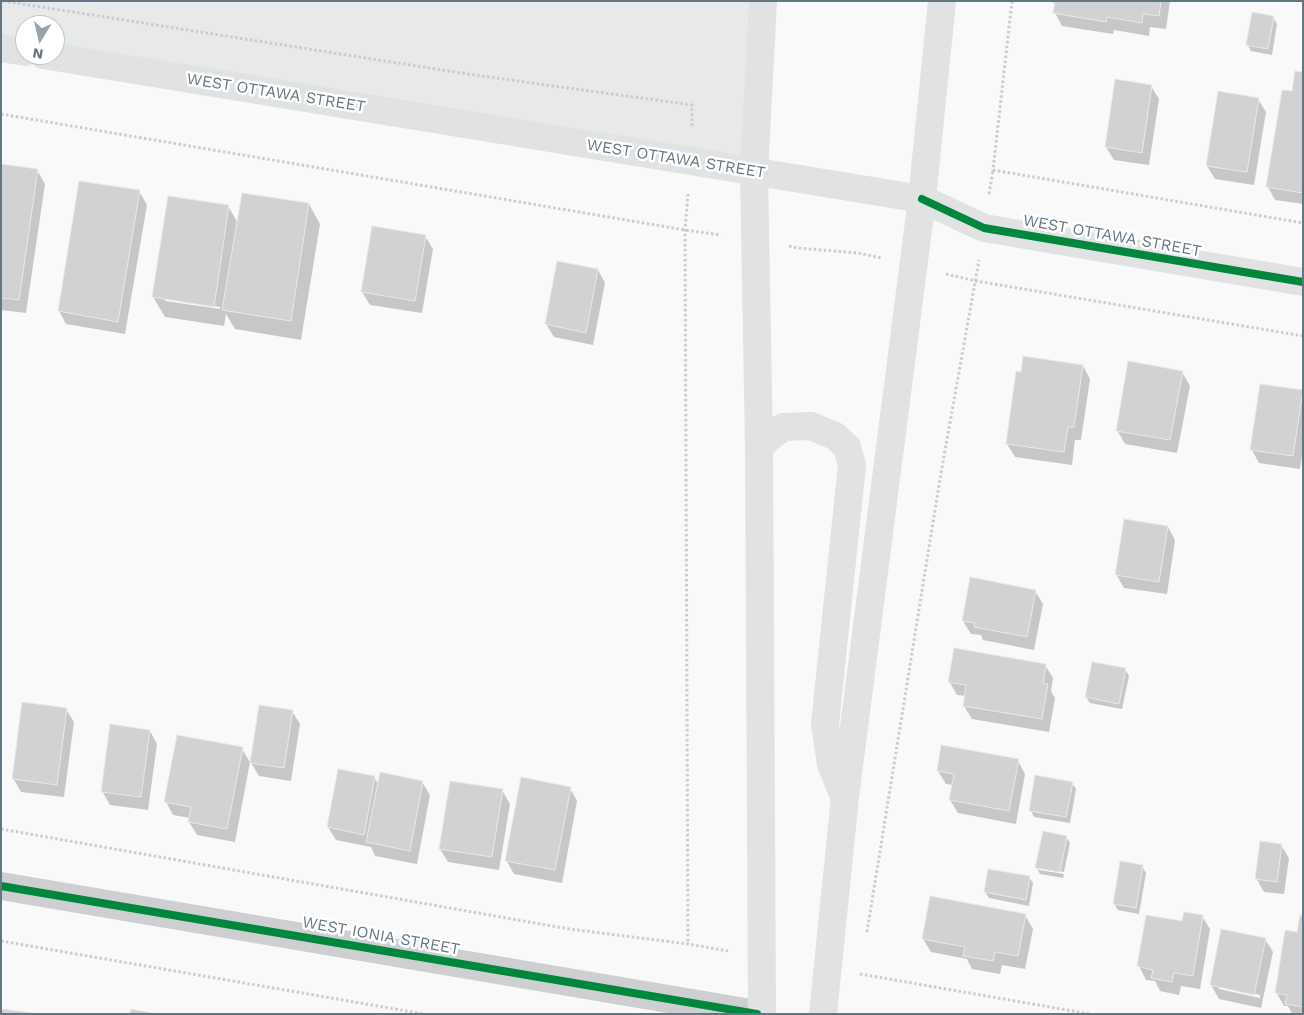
<!DOCTYPE html>
<html>
<head>
<meta charset="utf-8">
<style>
  body { margin:0 }
  #map { position:relative; width:1304px; height:1015px; overflow:hidden; background:#f9f9f9; font-family:"Work Sans",sans-serif }
  canvas { display:block }
  .frame { position:absolute; inset:0; border:2px solid #657683; pointer-events:none }
  .north { position:absolute; left:15px; top:15px; width:50px; height:50px; box-sizing:border-box; background:#fff; border:1px solid #c1c8cd; border-radius:50%; rotate:189deg; font-size:14px; font-weight:700; line-height:20px; text-align:center; color:#657683 }
  .north::after { content:''; display:block; margin:auto; width:18px; height:22px; background:#99a4ac; clip-path:polygon(50% 0,100% 100%,50% 72%,0 100%) }
</style>
</head>
<body>
<div id="map">
<canvas width="1304" height="1015"></canvas>
<div class="frame"></div>
<div class="north">N</div>
</div>
<script>
const ctx = document.querySelector('canvas').getContext('2d');
ctx.lineJoin = 'round';
function fill(path, color) {
  ctx.fillStyle = color;
  ctx.fill(path, 'evenodd');
}
function shape(rows) {
  const path = new Path2D();
  for (const r of rows) {
    path.moveTo(r[0], r[1]);
    for (let i = 2; i < r.length; i += 2) path.lineTo(r[i], r[i + 1]);
  }
  return path;
}
function trace(path, color, width, dash) {
  ctx.strokeStyle = color;
  ctx.lineWidth = width;
  ctx.lineCap = dash ? 'butt' : 'round';
  ctx.setLineDash(dash || []);
  ctx.stroke(path);
}
function write(font, color, halo, rows, align = 'center') {
  ctx.font = font + ' "Work Sans",sans-serif';
  ctx.lineWidth = 5;
  ctx.setLineDash([]);
  ctx.textBaseline = 'middle';
  ctx.strokeStyle = halo;
  ctx.fillStyle = color;
  for (const [text, x, y, turn = 0] of rows) {
    ctx.save();
    ctx.translate(x, y);
    ctx.rotate((+turn || 0) * Math.PI / 180);
    ctx.textAlign = isNaN(turn) ? turn : align;
    if (halo) ctx.strokeText(text, 0, 0);
    ctx.fillText(text, 0, 0);
    ctx.restore();
  }
}
fill(shape([
  [1,1,767,1,754,172,55,55,55,25,25,25,25,52,1,48]
]), '#e8e9e9');
fill(shape([
  [1052,1,1170,1,1166,29,1150,27,1149,36,1114,30,1113,34,1062,26,1055,13,1056,5,1054,4],
  [1273,17,1277,24,1272,55,1251,51,1248,45],
  [1303,73,1303,204,1275,200,1268,187],
  [1151,86,1159,99,1149,165,1114,160,1106,147],
  [1258,99,1266,112,1254,185,1215,179,1207,166],
  [1,165,37,170,45,184,26,313,1,310],
  [139,191,147,205,125,334,66,324,59,311],
  [309,204,320,224,301,340,235,329,226,314,224,326,165,317,153,297,228,206,238,223],
  [165,298,220,307,220,309,165,301],
  [425,236,433,249,422,313,370,305,362,292],
  [598,270,605,283,593,345,554,337,546,324],
  [1083,366,1090,379,1081,440,1075,440,1072,465,1015,457,1007,444],
  [1182,372,1190,386,1177,453,1125,444,1117,430],
  [1302,391,1303,449,1300,469,1259,463,1252,450],
  [1168,527,1175,540,1167,594,1124,588,1116,574],
  [1035,591,1043,604,1034,650,983,640,981,635,971,634,963,621],
  [1045,665,1053,678,1051,691,1055,698,1049,732,972,719,964,706,966,696,957,695,949,681],
  [1125,669,1129,676,1122,709,1090,703,1086,697],
  [66,709,74,722,64,797,21,792,13,778],
  [292,711,300,724,291,781,259,776,251,763],
  [150,731,157,744,148,810,110,805,102,791],
  [242,749,250,762,235,842,197,835,189,822,190,818,173,815,166,802],
  [1018,761,1025,774,1016,824,958,813,950,800,953,785,946,784,938,771],
  [374,777,379,785,422,782,430,795,417,864,375,856,371,847,336,840,328,827],
  [1072,783,1076,789,1070,823,1034,817,1031,811],
  [570,788,577,801,562,883,514,874,506,860],
  [502,790,510,804,499,870,448,862,440,849],
  [1066,837,1070,843,1064,872,1039,867,1039,870,1064,874,1063,878,1040,874,1037,868],
  [1281,845,1289,858,1284,894,1264,892,1256,878],
  [1142,866,1146,873,1139,914,1118,910,1114,904],
  [1029,877,1033,883,1029,906,989,898,985,892],
  [1025,915,1033,929,1025,969,1002,965,1000,974,972,969,967,959,931,952,923,939],
  [1202,916,1210,929,1200,989,1181,986,1179,995,1160,991,1155,981,1146,980,1139,966,1183,923],
  [1303,917,1303,1014,1292,1014,1288,1006,1284,1006,1276,992,1298,933],
  [1222,930,1265,939,1273,952,1261,1008,1219,999,1211,985],
  [1219,986,1260,995,1260,998,1219,989]
]), '#0003');
const building = shape([
  [1055,1,1161,1,1159,16,1143,14,1142,23,1107,17,1106,22,1053,13,1055,1],
  [1252,12,1274,16,1268,49,1246,45,1252,12],
  [1295,71,1303,72,1303,193,1266,187,1282,90,1292,91,1295,71],
  [1115,79,1152,85,1142,153,1105,147,1115,79],
  [1218,91,1259,98,1247,172,1206,166,1218,91],
  [1,164,38,169,19,300,1,298,1,164],
  [79,181,140,190,118,322,58,311,79,181],
  [242,193,309,203,291,321,222,310,242,193],
  [168,196,229,205,214,307,152,297,168,196],
  [372,226,426,235,415,301,361,292,372,226],
  [557,261,598,269,586,333,545,324,557,261],
  [1023,356,1083,365,1074,427,1068,427,1064,452,1006,444,1016,371,1021,372,1023,356],
  [1128,361,1183,371,1170,440,1116,431,1128,361],
  [1260,384,1303,390,1293,456,1250,450,1260,384],
  [1124,519,1168,526,1159,582,1115,575,1124,519],
  [970,577,1036,590,1027,637,974,627,975,623,962,621,970,577],
  [954,648,1046,664,1043,683,1048,684,1042,719,963,706,966,685,948,682,954,648],
  [1092,662,1126,668,1119,704,1085,697,1092,662],
  [22,702,67,708,57,785,12,779,22,702],
  [259,705,293,710,284,768,250,763,259,705],
  [110,724,150,730,141,797,101,792,110,724],
  [177,735,243,747,227,829,188,822,191,807,164,802,177,735],
  [941,745,1019,759,1009,811,949,800,954,774,937,771,941,745],
  [338,769,375,776,364,835,327,827,338,769],
  [380,772,423,781,410,851,366,842,380,772],
  [1035,775,1073,782,1066,817,1029,811,1035,775],
  [521,777,571,787,555,870,505,861,521,777],
  [450,781,503,789,492,857,439,849,450,781],
  [1043,831,1067,836,1060,872,1035,868,1043,831],
  [1260,841,1282,844,1277,882,1255,879,1260,841],
  [1120,861,1143,865,1136,908,1113,904,1120,861],
  [988,869,1030,876,1026,900,984,892,988,869],
  [930,896,1026,914,1018,956,995,952,993,961,963,956,965,947,922,939,930,896],
  [1184,912,1203,915,1193,976,1174,973,1172,982,1151,978,1153,970,1137,966,1146,915,1182,921,1184,912],
  [1300,915,1303,916,1303,1007,1285,1004,1287,995,1275,993,1285,930,1297,932,1300,915],
  [1221,929,1266,938,1254,995,1210,985,1221,929],
  [1,1009,41,1014,1,1014,1,1009],
  [131,1009,158,1014,130,1014,131,1009]
]);
fill(building, '#d0d2d3');
trace(building, '#e8e8e8', 1);
trace(shape([
  [3,1,474,75,692,105,692,128],
  [1012,1,993,170,1303,223],
  [1,114,685,230,721,235],
  [688,194,685,230,688,944],
  [989,194,993,170],
  [789,246,797,248,858,253,882,258],
  [946,274,976,281,1303,336],
  [1,829,569,929,688,944,728,951],
  [867,932,941,473,979,260],
  [1,941,424,1014],
  [860,974,1090,1014]
]), '#cbcccd', 3, [2.5, 2.5]);
trace(shape([
  [1,886,757,1014]
]), '#cecfd0', 28);
trace(shape([
  [1,48,25,52],
  [43,55,922,199,984,228,1303,282]
]), '#e1e2e2', 28);
trace(shape([
  [759,446,783,427,811,426,835,436,847,447,852,465,825,724,831,764,843,794],
  [762,1014,759,446,754,172,763,1],
  [823,1014,845,797,922,199,942,1]
]), '#e1e2e2', 28);
trace(shape([
  [922,199,984,228,1303,282],
  [1,886,757,1014]
]), '#00873e', 8);
write('16px', '#657683', '#fff', [
  ["WEST OTTAWA STREET",276,93,9],
  ["WEST OTTAWA STREET",676,159,9],
  ["WEST OTTAWA STREET",1112,236,10],
  ["WEST IONIA STREET",381,936,10]
]);
</script>
</body>
</html>
